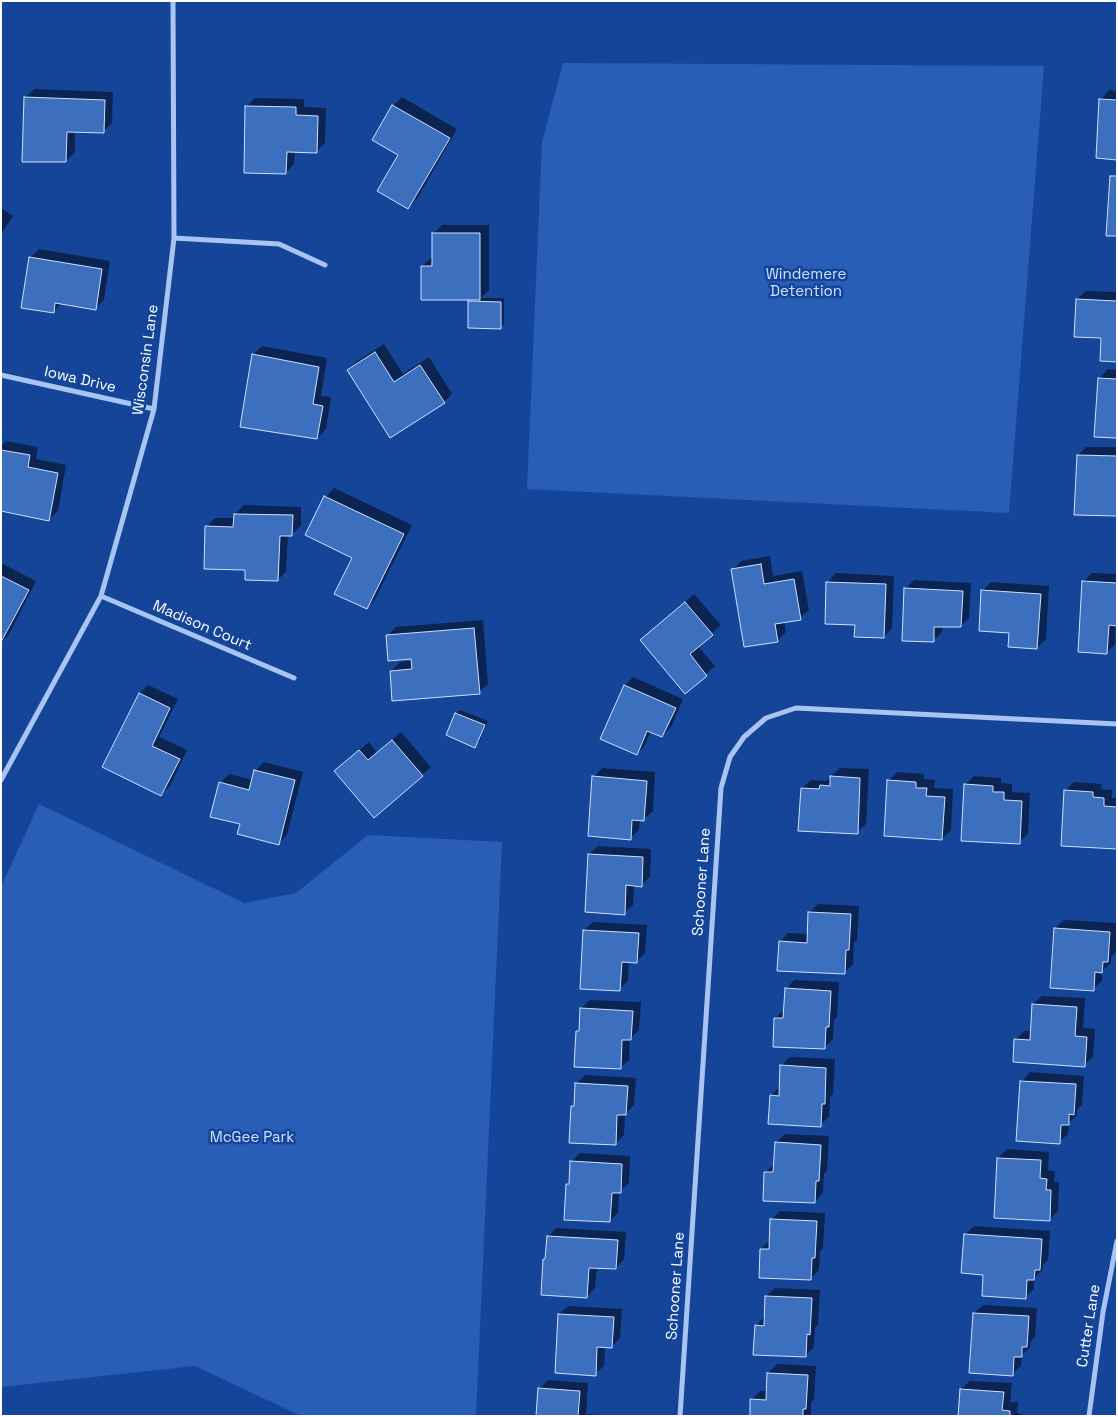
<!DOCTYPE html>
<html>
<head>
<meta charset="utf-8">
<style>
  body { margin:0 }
  #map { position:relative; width:1118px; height:1417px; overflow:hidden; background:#154598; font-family:"Space Grotesk",sans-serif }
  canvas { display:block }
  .frame { position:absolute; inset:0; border:2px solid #fff; pointer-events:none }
</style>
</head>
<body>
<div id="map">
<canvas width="1118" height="1417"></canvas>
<div class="frame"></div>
</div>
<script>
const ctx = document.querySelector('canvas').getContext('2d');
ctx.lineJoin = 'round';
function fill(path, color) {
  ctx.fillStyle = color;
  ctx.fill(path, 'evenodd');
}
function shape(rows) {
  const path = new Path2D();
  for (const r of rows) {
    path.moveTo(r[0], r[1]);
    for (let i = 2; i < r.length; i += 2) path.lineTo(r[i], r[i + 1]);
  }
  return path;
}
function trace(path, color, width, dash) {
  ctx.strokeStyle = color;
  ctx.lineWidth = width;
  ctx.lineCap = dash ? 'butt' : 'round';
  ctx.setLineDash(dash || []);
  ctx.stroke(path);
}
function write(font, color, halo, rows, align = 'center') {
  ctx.font = font + ' "Space Grotesk",sans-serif';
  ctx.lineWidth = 5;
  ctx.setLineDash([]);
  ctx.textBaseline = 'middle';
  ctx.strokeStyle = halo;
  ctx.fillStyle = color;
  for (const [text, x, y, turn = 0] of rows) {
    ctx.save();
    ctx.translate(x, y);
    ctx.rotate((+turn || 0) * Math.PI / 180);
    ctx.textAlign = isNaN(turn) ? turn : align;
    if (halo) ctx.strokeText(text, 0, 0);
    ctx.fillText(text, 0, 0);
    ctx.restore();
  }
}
fill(shape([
  [563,63,1044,66,1009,513,527,489,542,142],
  [39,804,244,903,296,893,368,835,502,842,476,1416,301,1416,195,1366,1,1387,1,887]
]), '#285eb6');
fill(shape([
  [34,89,113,92,112,123,104,131,75,131,75,152,66,161,25,98],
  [1109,90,1117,91,1117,158,1101,99],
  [402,97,457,129,417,199,408,207,393,106],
  [255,98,304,99,304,107,326,108,325,143,317,151,295,151,294,164,286,173,247,106],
  [1,208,13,216,1,234],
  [442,225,489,225,489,290,481,298,504,298,504,324,500,328,469,302,472,299,422,266,431,258,433,258,433,234],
  [39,249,110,261,104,300,95,308,62,303,53,312,30,258],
  [1086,291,1117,292,1117,361,1077,299],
  [384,344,403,374,429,357,452,394,444,402,348,370,357,361],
  [262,346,327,358,321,396,331,397,326,429,317,438,253,355],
  [1108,369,1117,370,1117,437,1100,378],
  [6,441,38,447,36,459,66,465,58,511,49,519,1,510,1,446],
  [1086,447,1117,447,1117,515,1078,455],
  [334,488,412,525,375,599,367,608,354,557,307,534,326,497],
  [244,505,301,507,301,526,292,534,288,534,286,571,278,580,247,569,206,527,215,518,235,518,235,514],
  [770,556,773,576,802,571,809,610,800,618,784,621,786,632,777,641,733,570,741,561],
  [1,563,36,581,8,636,1,642],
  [836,573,894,576,892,628,884,637,856,623,828,582],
  [1092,573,1117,574,1115,644,1106,653,1084,581],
  [914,580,971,583,969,618,961,626,942,626,942,632,933,641,905,589],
  [991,582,1049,586,1046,639,1037,648,1010,632,982,591],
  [694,594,721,625,698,646,715,666,686,692,641,640],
  [483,620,488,684,479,692,391,671,400,662,412,661,412,657,387,636,396,627],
  [633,677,683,699,671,727,662,736,651,731,645,745,636,754,625,685],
  [148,685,178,699,159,737,187,750,170,786,161,795,103,766,140,693],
  [460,710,488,721,479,742,475,746,456,714],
  [401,732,431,767,422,775,344,763,369,742,377,753],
  [264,762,303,772,287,835,279,843,241,823,220,783,229,774,253,780,255,771],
  [602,768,655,772,653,811,644,819,640,819,639,830,630,838,594,777],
  [840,768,869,769,866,824,857,832,802,788,811,780,826,781],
  [897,772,924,774,924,779,935,780,934,788,953,789,951,830,942,839,888,781],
  [974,776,1001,778,1001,783,1012,784,1012,792,1030,793,1028,834,1019,842,965,785],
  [1074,782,1102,784,1101,789,1112,790,1112,798,1117,798,1117,848,1065,791],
  [598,846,651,849,650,877,641,885,634,885,633,905,624,913,589,854],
  [818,904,859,906,857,940,854,943,853,964,844,973,780,942,788,933,808,934,809,913],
  [1064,920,1117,923,1116,952,1111,957,1111,963,1102,971,1102,981,1093,989,1055,928],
  [593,922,647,925,645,953,637,961,629,961,628,981,619,989,584,930],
  [794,980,839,982,837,1017,834,1020,833,1039,824,1048,775,1018,785,1009,786,989],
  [1042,996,1085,998,1083,1028,1095,1029,1093,1057,1084,1065,1015,1040,1024,1031,1032,1031,1033,1004],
  [590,1000,641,1002,639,1030,630,1039,629,1060,620,1068,577,1031,580,1028,581,1008],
  [790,1057,835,1059,833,1094,830,1097,829,1117,820,1125,771,1096,780,1086,781,1066],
  [1030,1072,1084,1076,1082,1105,1077,1110,1077,1115,1069,1123,1068,1134,1059,1142,1022,1081],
  [585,1075,636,1078,634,1105,625,1114,624,1135,615,1144,572,1106,575,1103,576,1084],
  [785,1134,829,1136,827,1171,824,1174,823,1193,815,1202,766,1172,775,1163,776,1142],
  [1007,1149,1049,1152,1048,1170,1055,1171,1054,1182,1059,1182,1058,1211,1049,1220,998,1158],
  [580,1153,630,1156,629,1183,619,1192,618,1213,610,1221,567,1184,570,1181,571,1162],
  [780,1211,825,1213,823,1248,820,1251,819,1270,810,1279,761,1249,770,1240,772,1219],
  [974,1226,1050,1231,1048,1260,1043,1265,1042,1270,1034,1278,1034,1289,1025,1297,985,1274,965,1235],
  [556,1228,626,1232,624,1259,616,1268,597,1267,595,1288,587,1296,544,1259,547,1256,548,1237],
  [775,1288,820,1290,818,1325,815,1328,814,1347,805,1356,756,1326,764,1317,766,1296],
  [983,1305,1037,1308,1035,1337,1030,1342,1030,1347,1022,1355,1021,1366,1012,1374,974,1313],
  [568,1306,622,1309,620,1338,611,1347,605,1346,604,1366,595,1374,559,1314],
  [777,1364,816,1366,814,1399,811,1402,811,1416,751,1416,752,1399,760,1391,767,1391,768,1373],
  [548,1380,588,1383,586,1414,615,1416,537,1416,539,1389],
  [970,1381,1012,1383,1010,1402,1018,1402,1017,1413,1022,1414,1022,1416,960,1416,961,1389]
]), '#0007');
const building = shape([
  [24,97,105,100,104,133,67,132,66,162,22,162,24,97],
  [1099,99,1117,100,1117,160,1096,158,1099,99],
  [392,105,450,138,408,209,377,191,398,155,372,140,392,105],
  [245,106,296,107,296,115,318,116,317,153,287,152,286,174,244,173,245,106],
  [1110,176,1117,176,1117,236,1106,236,1110,176],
  [432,233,480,233,480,300,421,300,421,266,432,266,432,233],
  [29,257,102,269,96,310,55,303,54,313,21,308,29,257],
  [1076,299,1117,301,1117,362,1100,361,1101,338,1074,337,1076,299],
  [468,301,501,302,501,329,468,328,468,301],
  [375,352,394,382,420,365,445,403,390,438,347,370,375,352],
  [252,354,319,367,313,404,323,406,317,439,240,427,252,354],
  [1098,378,1117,379,1117,438,1094,437,1098,378],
  [1,450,30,455,28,467,58,473,49,521,1,511,1,450],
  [1077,455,1117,456,1117,516,1074,515,1077,455],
  [324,496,404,534,367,609,334,594,352,558,305,535,324,496],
  [234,514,293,515,292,536,280,536,278,581,245,580,245,570,204,569,205,526,233,527,234,514],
  [761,564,764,584,794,579,801,620,775,624,778,642,744,647,731,569,761,564],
  [1,576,29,590,1,642,1,576],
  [1082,581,1117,583,1117,626,1109,625,1107,654,1078,652,1082,581],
  [826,582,886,584,884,638,854,637,855,625,825,624,826,582],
  [904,588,963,591,961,627,934,627,934,642,902,641,904,588],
  [981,590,1041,594,1037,649,1008,647,1009,633,979,631,981,590],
  [685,602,713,635,690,654,707,676,685,694,640,640,685,602],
  [474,628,480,694,392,701,390,671,412,669,411,659,388,661,386,635,474,628],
  [624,685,676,708,662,737,647,731,637,755,600,739,624,685],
  [139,693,170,708,152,746,180,759,161,796,102,767,139,693],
  [455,713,485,725,475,748,446,735,455,713],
  [392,740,423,776,374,818,334,771,359,750,368,760,392,740],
  [254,770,295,780,279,845,237,834,240,824,210,817,219,782,249,790,254,770],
  [592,776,647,781,644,821,632,820,631,840,588,836,592,776],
  [830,776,860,778,858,834,798,831,801,788,819,789,820,785,830,786,830,776],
  [887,780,916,782,916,788,927,788,926,796,945,797,942,840,884,836,887,780],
  [964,784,993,786,993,792,1004,792,1004,800,1022,801,1020,844,961,841,964,784],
  [1064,790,1093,792,1093,797,1104,798,1104,806,1117,807,1117,849,1061,846,1064,790],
  [588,854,643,857,642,887,626,885,625,915,585,912,588,854],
  [808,912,851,914,849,950,846,950,845,974,777,971,779,941,807,943,808,912],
  [1054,928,1110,932,1108,962,1103,962,1102,973,1095,972,1094,991,1050,988,1054,928],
  [583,930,639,933,637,963,622,962,620,991,580,989,583,930],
  [785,988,831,991,829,1027,826,1027,825,1049,773,1047,774,1018,783,1018,785,988],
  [1032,1004,1077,1007,1075,1036,1087,1037,1085,1067,1013,1062,1014,1039,1030,1040,1032,1004],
  [580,1008,633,1011,631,1040,622,1040,621,1069,574,1067,576,1031,579,1031,580,1008],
  [780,1065,826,1068,825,1104,822,1104,821,1127,768,1124,770,1095,779,1096,780,1065],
  [1020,1081,1076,1084,1074,1115,1069,1114,1069,1125,1061,1125,1060,1144,1016,1141,1020,1081],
  [575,1083,628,1086,626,1115,617,1115,616,1145,569,1143,571,1106,574,1106,575,1083],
  [775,1142,821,1145,819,1181,816,1181,815,1203,763,1201,764,1172,773,1172,775,1142],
  [997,1158,1041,1160,1040,1178,1047,1179,1046,1190,1051,1190,1050,1221,994,1218,997,1158],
  [570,1161,622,1164,621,1193,612,1193,610,1222,564,1220,566,1184,569,1184,570,1161],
  [770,1219,817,1221,815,1258,812,1258,811,1280,759,1278,760,1249,769,1249,770,1219],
  [964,1234,1042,1239,1040,1270,1035,1270,1034,1280,1027,1280,1026,1299,982,1296,983,1275,961,1273,964,1234],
  [547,1236,618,1240,616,1269,589,1268,587,1298,541,1295,543,1259,545,1259,547,1236],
  [765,1296,812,1298,810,1335,807,1334,806,1357,753,1355,755,1325,764,1326,765,1296],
  [973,1313,1029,1316,1027,1347,1022,1347,1022,1357,1014,1357,1013,1376,969,1373,973,1313],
  [558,1314,614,1317,612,1348,597,1347,596,1376,555,1373,558,1314],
  [767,1373,808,1375,806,1409,803,1409,803,1416,750,1416,750,1399,766,1400,767,1373],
  [538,1388,580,1391,578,1416,536,1416,538,1388],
  [960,1389,1004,1392,1002,1410,1010,1411,1010,1416,958,1416,960,1389]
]);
fill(building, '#3d6fbf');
trace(building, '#cfe0fd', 1);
trace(shape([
  [174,238,279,244,325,265],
  [1,375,154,409],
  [101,596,294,678],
  [1,780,101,596,154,409,174,238,173,1],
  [680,1416,721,788,730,757,744,737,766,718,796,708,1117,724],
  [1089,1416,1103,1312,1117,1241]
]), '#a7c4f2', 5);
write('15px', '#cfe0fd', '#154598', [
  ["Windemere",806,275],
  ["Detention",806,292],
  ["McGee Park",252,1138]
]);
write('15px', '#fff', '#154598', [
  ["Wisconsin Lane",146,360,-82],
  ["Iowa Drive",80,380,13],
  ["Madison Court",202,626,23],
  ["Schooner Lane",702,882,-86],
  ["Schooner Lane",676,1286,-86],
  ["Cutter Lane",1089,1326,-81]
]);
</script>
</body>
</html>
